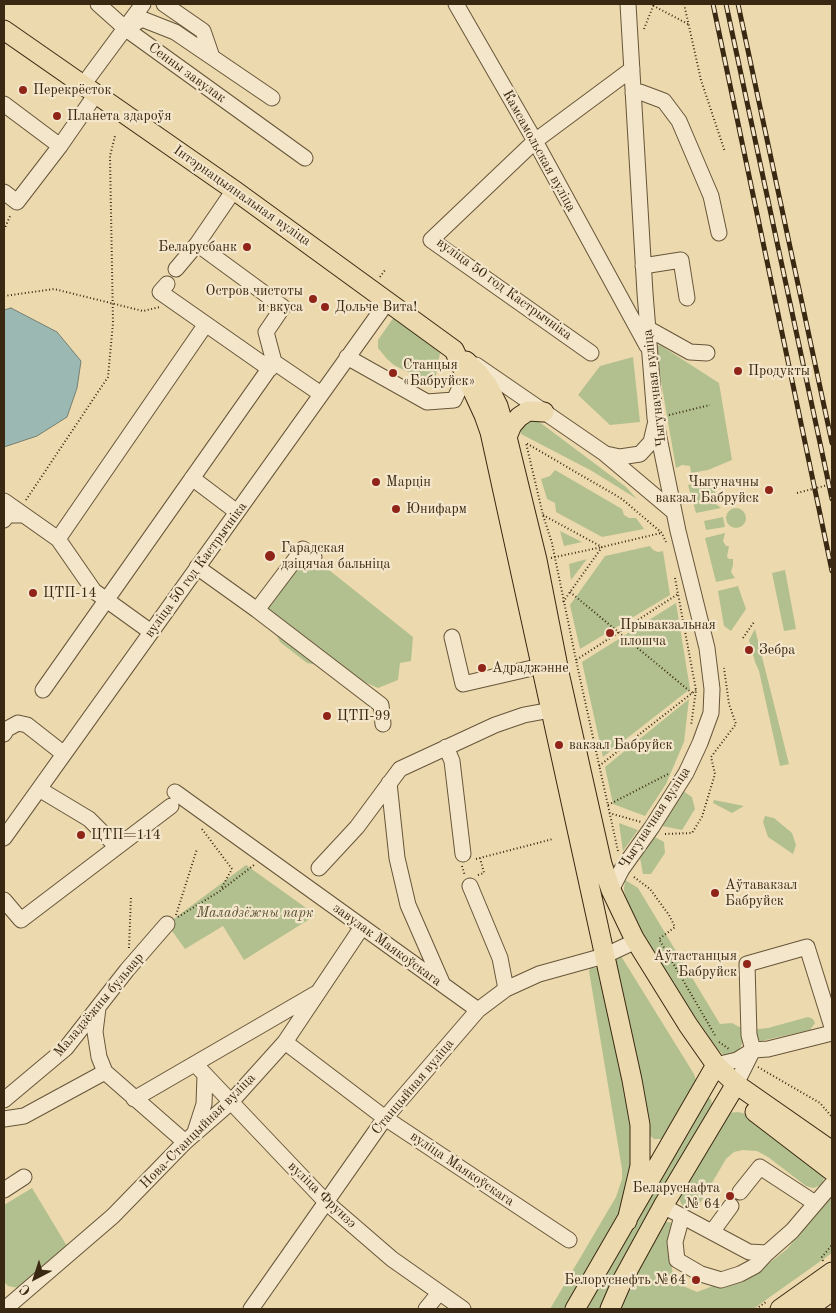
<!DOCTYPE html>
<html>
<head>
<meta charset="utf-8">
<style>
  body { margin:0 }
  #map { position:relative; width:836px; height:1313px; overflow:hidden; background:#edd9ae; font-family:"Old Standard TT",serif }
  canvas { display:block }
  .frame { position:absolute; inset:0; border:5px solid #3a2912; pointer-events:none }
  .north { position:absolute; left:10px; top:1253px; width:50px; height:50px; -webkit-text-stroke:4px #f3e6ca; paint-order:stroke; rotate:220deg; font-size:14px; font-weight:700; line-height:20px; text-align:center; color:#3a2912 }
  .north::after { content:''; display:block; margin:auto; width:18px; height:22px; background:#3a2912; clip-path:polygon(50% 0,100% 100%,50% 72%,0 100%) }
</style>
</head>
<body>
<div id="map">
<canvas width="836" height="1313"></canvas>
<div class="frame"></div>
<div class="north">С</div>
</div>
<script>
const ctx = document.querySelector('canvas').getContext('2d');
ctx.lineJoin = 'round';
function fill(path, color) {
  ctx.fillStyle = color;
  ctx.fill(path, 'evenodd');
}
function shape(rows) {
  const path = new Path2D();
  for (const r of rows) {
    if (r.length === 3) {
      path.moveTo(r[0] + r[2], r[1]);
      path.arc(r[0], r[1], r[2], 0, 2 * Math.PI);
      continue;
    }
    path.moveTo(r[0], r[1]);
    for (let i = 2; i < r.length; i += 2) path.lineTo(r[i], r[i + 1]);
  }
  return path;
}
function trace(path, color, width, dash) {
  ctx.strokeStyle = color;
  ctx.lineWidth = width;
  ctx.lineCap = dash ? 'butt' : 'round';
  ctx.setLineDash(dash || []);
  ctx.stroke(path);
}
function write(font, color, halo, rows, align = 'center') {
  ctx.font = font + ' "Old Standard TT",serif';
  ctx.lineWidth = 4.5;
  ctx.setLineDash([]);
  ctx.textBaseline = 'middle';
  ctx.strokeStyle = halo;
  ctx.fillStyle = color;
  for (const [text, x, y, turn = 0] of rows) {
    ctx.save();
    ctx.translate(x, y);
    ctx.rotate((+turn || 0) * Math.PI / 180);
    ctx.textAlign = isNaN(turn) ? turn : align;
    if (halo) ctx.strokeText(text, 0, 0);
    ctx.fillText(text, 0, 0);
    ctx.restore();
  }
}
fill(shape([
  [394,317,440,353,435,380,425,381,394,365,387,359,378,348,378,340],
  [660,345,719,383,732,460,708,470,691,473,690,466,682,465,676,468,655,347],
  [633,357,640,422,610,425,578,395,600,366],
  [534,418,626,487,637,499,592,471,521,434,520,427],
  [555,470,622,509,624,515,629,518,636,518,644,529,602,537,556,512,555,503,547,499,541,479,550,476],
  [710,480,714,483,712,488,716,491,713,496,718,499,716,504,721,508,696,513,688,485],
  [736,518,10],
  [723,517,725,527,706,530,704,521],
  [560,531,582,542,564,546],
  [725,533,723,541,726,546,729,546,727,557,729,559,733,559,733,565,731,572,735,578,716,582,705,538],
  [650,546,653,550,658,552,663,551,670,595,580,649,570,605,605,556],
  [587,559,571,580,569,564],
  [300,561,329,570,413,637,411,661,400,663,398,680,378,688,333,668,307,663,280,642,264,612],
  [785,570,796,629,784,631,772,573],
  [738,586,746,609,731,631,724,626,718,591],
  [676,603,690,689,603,757,582,662],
  [755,629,789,764,780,766,759,671,755,662,749,640],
  [689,699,684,742,666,784,645,816,613,804,605,767],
  [683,791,692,797,695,809,682,830,662,826],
  [714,800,744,806,732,813,713,803],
  [765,816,774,818,792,833,796,845,793,854,768,837,763,822],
  [619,823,638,830,623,851],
  [655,837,664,842,665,853,651,874,643,874,640,858],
  [246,865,316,915,244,960,223,926,185,949,167,924],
  [625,880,638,888,720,1024,732,1023,743,1029,744,1040,739,1050,730,1056,723,1055,716,1047,691,1011,633,917,626,902,624,889],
  [614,954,621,956,694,1074,696,1080,695,1087,663,1139,654,1139,649,1135],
  [591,967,597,968,602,973,632,1118,634,1161,629,1189,611,1236,569,1309,550,1309,616,1197,622,1179,622,1169,589,971],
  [808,1017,813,1019,815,1023,810,1030,761,1041,755,1039,755,1031,758,1029,768,1028],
  [706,1098,711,1099,712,1105,613,1282,601,1309,584,1309],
  [737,1112,743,1113,820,1170,824,1178,822,1185,813,1188,806,1186,768,1157,757,1151,743,1150,734,1152,726,1159,699,1205,694,1209,688,1209,682,1205,679,1199,682,1193,729,1113],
  [32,1188,67,1246,19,1288,8,1286,4,1282,4,1205],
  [832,1195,832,1253,753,1309,619,1309,621,1302,665,1222,670,1222,673,1226,670,1256,674,1282,697,1292,718,1284,736,1282,768,1264,787,1249]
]), '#b2c08f');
const water = shape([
  [11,308,57,332,81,361,77,388,67,417,37,436,4,447,4,310,11,308]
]);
fill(water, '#9bb9b2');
trace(water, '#747f72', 1);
const minor = shape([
  [98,4,126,29,305,158],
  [164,4,203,31,212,57],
  [456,4,535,141,647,346],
  [126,29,142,19,175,32,272,98],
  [83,85,143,4],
  [633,93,640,92,664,101,679,121,711,196,719,233],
  [4,104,60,146],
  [4,192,17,202,60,146,96,94],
  [643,266,681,260,687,298],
  [176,269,197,244],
  [167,284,160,292,270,369],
  [647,328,690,352,707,353],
  [591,353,431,240,535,141,632,69],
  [347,357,427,402,454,400,466,375],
  [274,362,321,394],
  [476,365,604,453,674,512],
  [606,454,620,457,640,454,651,442,655,425],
  [192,478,237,512],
  [4,501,58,539,94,591,151,632],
  [4,520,7,515,24,515],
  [58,539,206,324],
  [197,567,257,610,303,549,314,557],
  [257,610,381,705,383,724],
  [452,637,463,684,541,666],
  [43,690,274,362,266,332,283,307,197,244,234,190],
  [4,734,7,729,18,723,27,725,64,754],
  [446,747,452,761,463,854],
  [389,783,397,858,408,905,443,985],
  [39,789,89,819,117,847],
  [175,792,478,1010],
  [4,838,388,301],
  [319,868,357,827,400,769,495,725,524,715,551,710],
  [470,886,500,958,506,989],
  [611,890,622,869,652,827,686,773,700,743,711,713,712,689,707,648,678,531,655,418,645,293,628,4],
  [4,900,21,920,171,806],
  [98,1008,95,1032,99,1057,105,1072,185,1142],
  [285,1042,385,1118,569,1240],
  [195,1064,326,1202,392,1259,463,1309],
  [716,1065,737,1060,753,1050,768,1049,832,1033],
  [736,1084,753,1050,749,1035,747,964,807,947,832,1027],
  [134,1099,315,994],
  [4,1100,66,1048,127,970,167,924],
  [4,1119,24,1116,105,1072],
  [195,1132,204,1104,205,1075],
  [4,1190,24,1177],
  [740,1192,760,1167,815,1203],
  [663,1206,749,1252,767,1253,792,1231,832,1184],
  [682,1216,675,1242,677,1260,701,1274,721,1280,740,1274,755,1266,767,1253],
  [712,1232,731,1206],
  [5,1309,113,1216,185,1142,231,1102,285,1042,362,927],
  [251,1309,385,1118,478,1010,506,989,539,974,604,956,636,941],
  [426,1309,439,1293]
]);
const major = shape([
  [4,30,234,190,454,350,484,415,490,432,632,1080,640,1125,640,1166,627,1221],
  [466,361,478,373,488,386,498,406,507,437,537,560,560,677,602,864,611,890,634,938,688,1025,716,1065,736,1084,832,1151],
  [507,437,512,425,519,417,528,411,544,412],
  [755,1112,832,1171],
  [575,1309,716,1065],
  [610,1309,623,1279,663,1206,736,1084],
  [780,1309,832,1272],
  [807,1309,832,1291]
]);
trace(minor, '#675539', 17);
trace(major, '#3a2912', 21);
trace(shape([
  [650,4,688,24],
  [684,4,701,80,725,152],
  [644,29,654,4],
  [4,230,11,214],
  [380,277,385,270],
  [4,296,54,289,143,311,160,307],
  [357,306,361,300],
  [669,415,710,405],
  [797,493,832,484],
  [26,500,108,377,113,323,110,156,115,136],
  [543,515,602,547],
  [551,558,602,547],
  [675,578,696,690,691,726],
  [570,592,692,693],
  [563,602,602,547,661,533],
  [743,638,754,622],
  [576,660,552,543,543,515,526,443,622,499,662,533,666,542],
  [599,766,696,690],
  [608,805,670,773],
  [609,813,641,822],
  [202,829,232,869,221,889],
  [665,834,692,833,702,817,715,774,711,757,736,724,729,704,724,668],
  [618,851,576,660,678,594],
  [476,859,553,839],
  [462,866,465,876],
  [478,875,484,873,480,858],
  [634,877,650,889,669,915,675,927,659,939,716,1037],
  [176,915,197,849],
  [178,917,220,891,254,865],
  [129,948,131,896],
  [719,1042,729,1049],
  [758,1067,820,1103,832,1117],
  [823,1261,822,1257,832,1245],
  [756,1309,766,1302]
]), '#3a2912', 2, [1, 2.5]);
trace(minor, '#f3e6ca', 15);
trace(major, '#edd9ae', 19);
const rail = shape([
  [713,4,832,571],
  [726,4,832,499],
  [738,4,832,443]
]);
trace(rail, '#3a2912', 5);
trace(rail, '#f3e6ca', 3, [9]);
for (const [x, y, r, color] of [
  [23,90,5,"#8f2418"],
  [57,116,5,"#8f2418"],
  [247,247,5,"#8f2418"],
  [313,299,5,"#8f2418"],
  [325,307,5,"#8f2418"],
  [738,371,5,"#8f2418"],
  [393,373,5,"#8f2418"],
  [376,482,5,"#8f2418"],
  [769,490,5,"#8f2418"],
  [396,509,5,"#8f2418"],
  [270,556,6,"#8f2418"],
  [33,593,5,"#8f2418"],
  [610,633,5,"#8f2418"],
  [749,650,5,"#8f2418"],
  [482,668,5,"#8f2418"],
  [327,716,5,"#8f2418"],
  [559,745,5,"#8f2418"],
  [81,835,5,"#8f2418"],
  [715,893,5,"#8f2418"],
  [747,964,5,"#8f2418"],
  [730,1196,5,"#8f2418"],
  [696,1280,5,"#8f2418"]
]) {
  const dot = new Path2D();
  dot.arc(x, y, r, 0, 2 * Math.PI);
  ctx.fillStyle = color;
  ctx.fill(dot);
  trace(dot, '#f3e6ca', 2);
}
write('14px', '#3a2912', '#f3e6ca', [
  ["Сенны завулак",187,73,36],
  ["Камсамольская вуліца",539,151,61],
  ["Інтэрнацыянальная вуліца",242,196,35],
  ["вуліца 50 год Кастрычніка",504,289,36],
  ["Чыгуначная вуліца",655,388,-97],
  ["вуліца 50 год Кастрычніка",196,570,-54],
  ["Чыгуначная вуліца",655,818,-57],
  ["завулак Маякоўскага",387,945,36],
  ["Маладзёжны бульвар",99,1005,-50],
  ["Станцыйная вуліца",413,1087,-50],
  ["Нова-Станцыйная вуліца",198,1131,-45],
  ["вуліца Маякоўскага",462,1169,34],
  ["вуліца Фрунзэ",322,1195,44]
]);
write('14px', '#3a2912', '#f3e6ca', [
  ["Перекрёсток",33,90],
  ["Планета здароўя",67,116],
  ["Беларусбанк",237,247,"right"],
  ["Остров чистоты",303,291,"right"],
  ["и вкуса",303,307,"right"],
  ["Дольче Вита!",335,307],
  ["Станцыя",403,365],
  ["«Бабруйск»",403,381],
  ["Продукты",748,371],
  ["Марцін",386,482],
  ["Чыгуначны",759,482,"right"],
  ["вакзал Бабруйск",759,498,"right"],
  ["Юнифарм",406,509],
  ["Гарадская",281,548],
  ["дзіцячая бальніца",281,564],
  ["ЦТП-14",43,593],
  ["Прывакзальная",620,625],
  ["плошча",620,641],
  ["Зебра",759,650],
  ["Адраджэнне",492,668],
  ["ЦТП-99",337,716],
  ["вакзал Бабруйск",569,745],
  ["ЦТП=114",91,835],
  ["Аўтавакзал",725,885],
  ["Бабруйск",725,901],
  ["Аўтастанцыя",737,956,"right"],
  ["Бабруйск",737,972,"right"],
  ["Беларуснафта",720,1188,"right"],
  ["№ 64",720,1204,"right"],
  ["Белоруснефть №64",686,1280,"right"]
], 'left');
write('italic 14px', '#584f31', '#f3e6ca', [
  ["Маладзёжны парк",255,913]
]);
</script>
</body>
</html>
